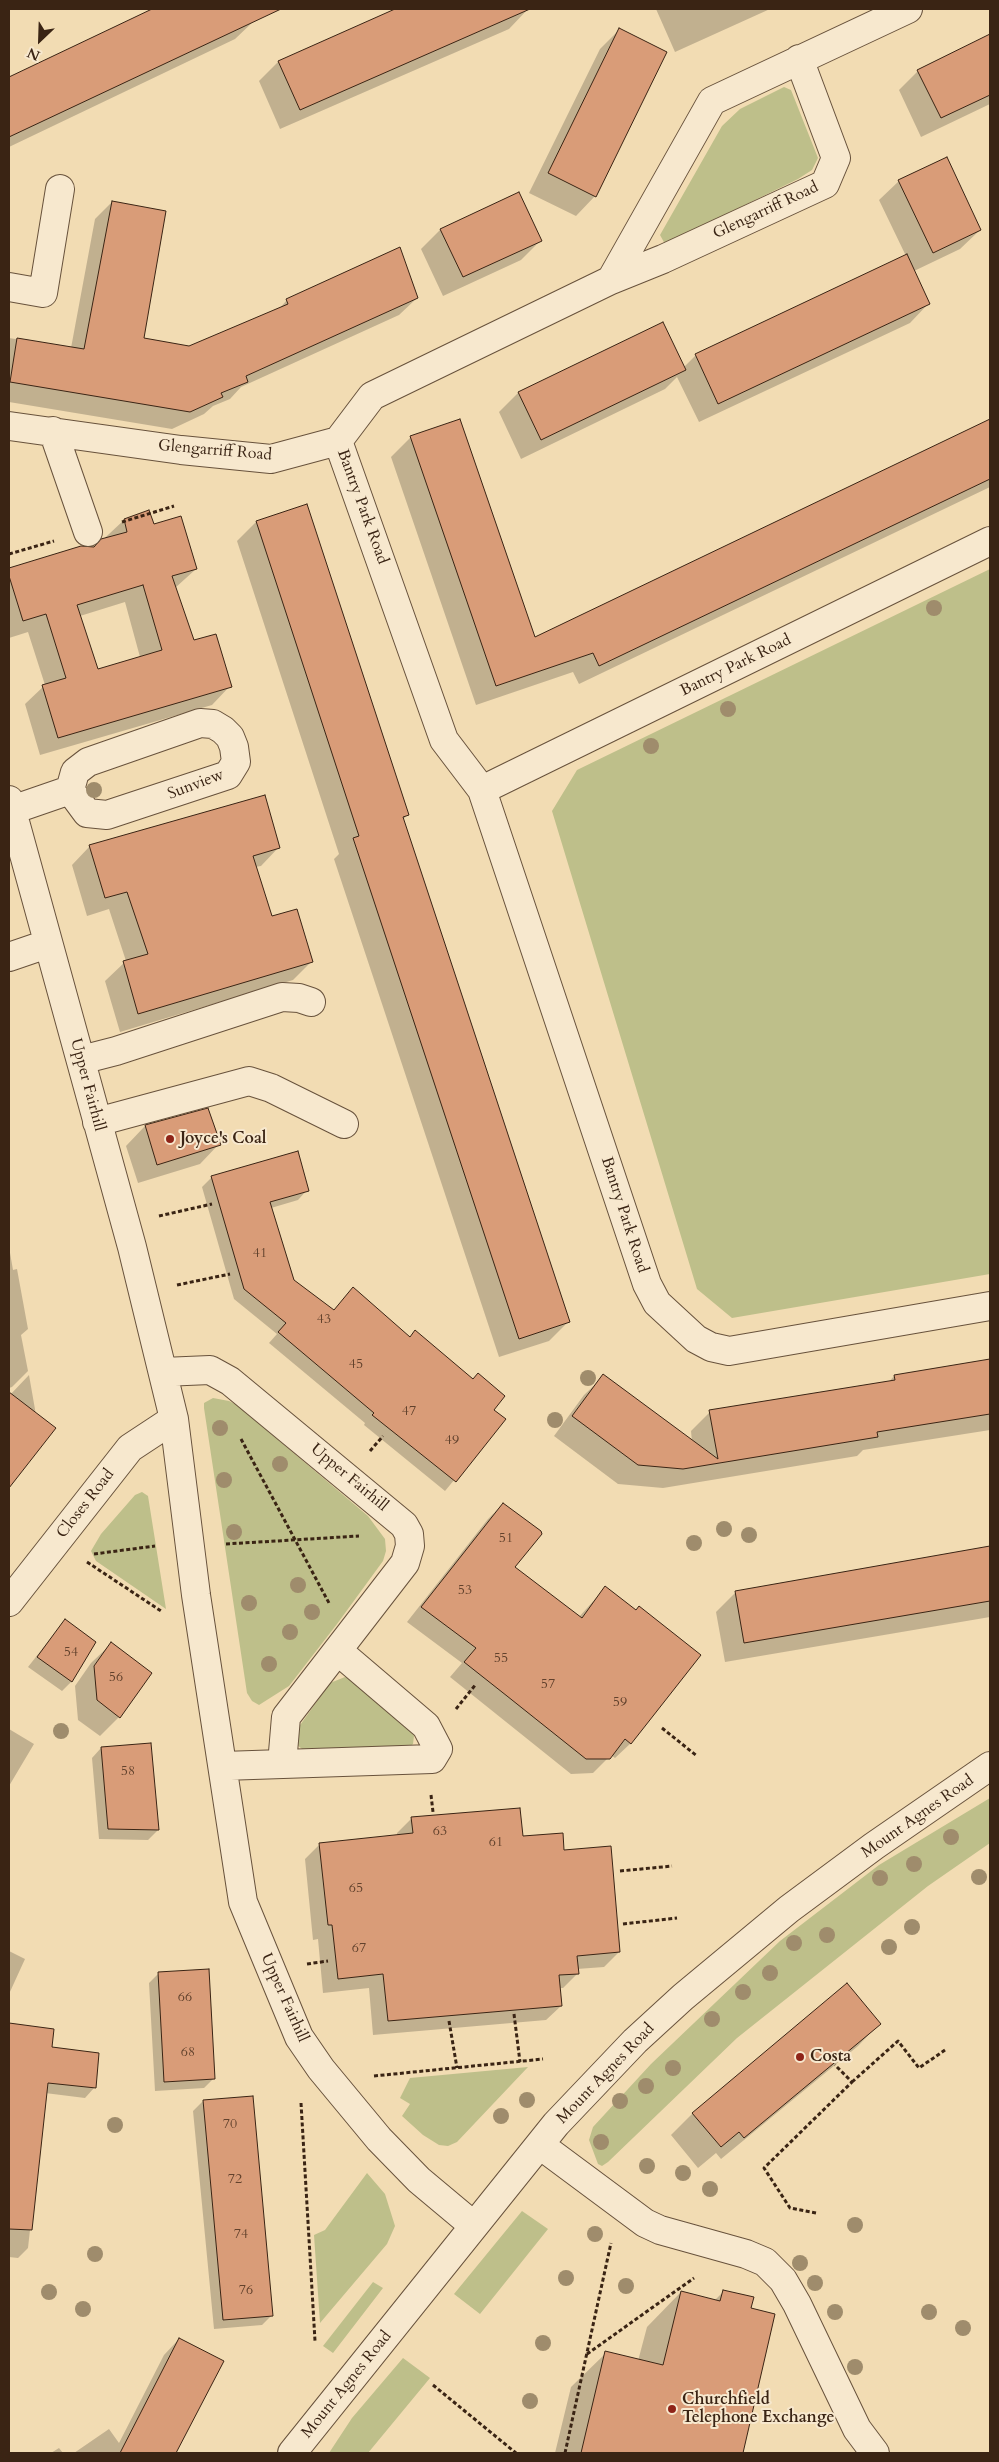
<!DOCTYPE html>
<html>
<head>
<meta charset="utf-8">
<style>
  body { margin:0 }
  #map { position:relative; width:999px; height:2462px; overflow:hidden; background:#f2dcb3; font-family:Cardo,serif }
  canvas { display:block }
  .frame { position:absolute; inset:0; border:10px solid #3a2414; pointer-events:none }
  .north { position:absolute; left:15px; top:15px; width:50px; height:50px; -webkit-text-stroke:4px #f7e8ce; paint-order:stroke; rotate:204deg; font-size:14px; font-weight:700; line-height:20px; text-align:center; color:#3a2414 }
  .north::after { content:''; display:block; margin:auto; width:18px; height:22px; background:#3a2414; clip-path:polygon(50% 0,100% 100%,50% 72%,0 100%) }
</style>
</head>
<body>
<div id="map">
<canvas width="999" height="2462"></canvas>
<div class="frame"></div>
<div class="north">N</div>
</div>
<script>
const ctx = document.querySelector('canvas').getContext('2d');
ctx.lineJoin = 'round';
function fill(path, color) {
  ctx.fillStyle = color;
  ctx.fill(path, 'evenodd');
}
function shape(rows) {
  const path = new Path2D();
  for (const r of rows) {
    path.moveTo(r[0], r[1]);
    for (let i = 2; i < r.length; i += 2) path.lineTo(r[i], r[i + 1]);
  }
  return path;
}
function trace(path, color, width, dash) {
  ctx.strokeStyle = color;
  ctx.lineWidth = width;
  ctx.lineCap = dash ? 'butt' : 'round';
  ctx.setLineDash(dash || []);
  ctx.stroke(path);
}
function write(font, color, halo, rows, align = 'center') {
  ctx.font = font + ' Cardo,serif';
  ctx.lineWidth = 4;
  ctx.setLineDash([]);
  ctx.textBaseline = 'middle';
  ctx.strokeStyle = halo;
  ctx.fillStyle = color;
  for (const [text, x, y, turn = 0] of rows) {
    ctx.save();
    ctx.translate(x, y);
    ctx.rotate((+turn || 0) * Math.PI / 180);
    ctx.textAlign = isNaN(turn) ? turn : align;
    if (halo) ctx.strokeText(text, 0, 0);
    ctx.fillText(text, 0, 0);
    ctx.restore();
  }
}
fill(shape([
  [784,87,791,90,818,158,812,170,798,179,665,244,660,235,722,126,740,109],
  [990,569,990,1274,732,1318,697,1289,552,811,577,770],
  [213,1398,229,1401,237,1405,368,1516,385,1539,386,1551,383,1561,337,1624,289,1686,259,1705,252,1701,247,1693,204,1408,204,1403],
  [142,1492,148,1496,166,1609,96,1561,91,1551,101,1534,135,1495],
  [345,1677,358,1681,412,1730,414,1736,413,1744,406,1749,306,1752,297,1745,298,1728,330,1683],
  [990,1798,990,1843,928,1886,737,2038,608,2162,602,2166,598,2164,589,2140,593,2127,651,2064,780,1941,879,1865],
  [528,2067,457,2142,448,2146,439,2145,423,2135,402,2116,410,2104,400,2098,410,2078],
  [367,2173,385,2194,395,2226,387,2244,320,2323,314,2235,325,2230],
  [522,2211,548,2229,480,2314,454,2294],
  [373,2282,383,2288,333,2353,323,2346],
  [403,2358,430,2378,368,2453,329,2453,352,2418]
]), '#bebf8a');
fill(shape([
  [155,9,250,9,255,20,235,39,9,147,9,78],
  [398,9,528,9,509,29,280,129,259,81,278,62],
  [656,9,770,9,675,52],
  [619,30,595,196,576,216,529,193,600,49],
  [990,36,990,104,921,137,899,90,918,71],
  [899,181,980,230,960,249,914,271,929,303,910,323,699,422,677,377,665,389,521,459,499,412,518,393,663,323,684,367,695,356,906,256,879,200],
  [519,194,540,241,521,260,443,296,421,249,440,230],
  [112,202,142,339,189,347,279,309,287,300,417,298,399,315,241,387,230,399,213,406,204,414,172,429,9,402,9,338,71,348,95,219],
  [990,420,990,487,579,684,573,672,476,705,391,457,411,437,534,639],
  [124,520,153,526,196,569,175,588,193,642,230,686,212,705,40,755,25,704,45,685,28,632,9,638,9,569,81,547,94,548],
  [125,602,140,657,97,670,80,616],
  [256,522,407,815,403,820,569,1321,549,1341,499,1357,334,859,339,854,237,541],
  [90,846,279,847,261,866,255,867,271,918,311,962,293,980,120,1032,105,981,126,961,109,909,87,916,72,865],
  [145,1126,219,1144,200,1164,138,1183,126,1146],
  [212,1177,307,1190,298,1200,271,1208,293,1280,333,1311,353,1289,504,1420,445,1491,364,1425,365,1423,269,1343,277,1334,234,1299,202,1187],
  [9,1247,13,1270,17,1269,28,1329,21,1335,28,1371,12,1387,9,1388],
  [990,1361,990,1430,863,1450,857,1456,663,1488,618,1484,554,1436,584,1395,604,1376,692,1442,691,1431,710,1412,888,1383,894,1376],
  [29,1375,36,1415,54,1428,9,1486,9,1396],
  [503,1504,514,1568,579,1617,605,1588,631,1743,615,1758,611,1755,593,1773,571,1774,450,1677,462,1663,407,1622,488,1519],
  [990,1547,990,1617,725,1662,716,1612,736,1592],
  [65,1620,95,1642,71,1682,62,1691,28,1667],
  [111,1644,119,1717,100,1736,78,1720,75,1686,91,1663],
  [9,1729,34,1744,9,1786],
  [150,1744,158,1830,148,1840,99,1839,92,1758,101,1748],
  [412,1818,522,1837,563,1851,619,1952,604,1967,577,1969,578,1973,563,1988,559,1988,561,2006,546,2020,373,2035,369,1988,323,1993,318,1939,313,1940,305,1859,320,1844,397,1836,397,1833],
  [9,1951,25,1959,9,1994],
  [159,1973,214,2078,204,2088,155,2091,149,1983],
  [847,1985,879,2024,858,2046,721,2159,716,2153,698,2168,671,2135,692,2114],
  [9,2025,53,2030,50,2049,94,2088,85,2098,45,2093,28,2248,18,2258,9,2257],
  [203,2101,272,2315,262,2325,214,2329,193,2111],
  [724,2291,750,2309,774,2315,741,2453,555,2453,571,2387,606,2353,638,2361,647,2327,681,2292,714,2301],
  [179,2339,222,2362,174,2453,74,2453,109,2429,119,2443,164,2355],
  [59,2448,63,2453,51,2453]
]), '#0003');
const building = shape([
  [152,9,281,9,9,137,9,77,152,9],
  [395,9,530,9,300,110,278,61,395,9],
  [619,28,667,52,596,197,548,173,619,28],
  [990,34,990,95,941,118,917,70,990,34],
  [947,157,981,230,933,253,898,180,947,157],
  [519,192,542,241,463,277,440,229,519,192],
  [112,201,166,211,144,338,189,346,288,304,286,299,400,247,418,298,246,376,248,382,221,393,223,397,190,412,10,382,17,338,84,349,112,201],
  [907,254,930,304,718,404,695,354,907,254],
  [663,322,686,370,541,440,518,392,663,322],
  [460,419,535,637,990,419,990,479,599,666,593,653,496,686,410,436,460,419],
  [307,504,409,815,403,817,570,1322,519,1339,353,838,359,836,256,521,307,504],
  [149,510,154,524,181,516,197,569,172,576,194,640,216,634,232,687,58,738,42,685,66,678,46,614,23,621,9,576,9,568,81,546,94,547,101,539,127,532,124,519,149,510],
  [143,585,162,650,98,669,77,605,143,585],
  [265,795,280,848,253,856,272,916,297,909,313,962,138,1014,123,961,148,954,127,892,105,898,89,845,265,795],
  [208,1108,221,1145,157,1165,145,1125,208,1108],
  [298,1151,309,1191,270,1202,294,1280,334,1310,353,1287,410,1337,415,1330,473,1379,478,1373,505,1396,494,1410,506,1419,456,1482,372,1415,374,1413,278,1332,286,1323,244,1289,211,1176,298,1151],
  [990,1359,990,1414,877,1432,878,1437,683,1469,638,1465,572,1416,603,1374,718,1459,709,1410,895,1380,894,1375,990,1359],
  [9,1392,56,1428,9,1488,9,1392],
  [503,1503,541,1531,542,1534,515,1567,582,1618,605,1586,636,1610,639,1606,701,1655,631,1744,625,1739,610,1759,586,1759,507,1696,464,1662,476,1648,421,1607,503,1503],
  [990,1546,990,1601,744,1643,735,1591,990,1546],
  [65,1619,96,1642,72,1682,37,1657,65,1619],
  [111,1642,152,1673,120,1718,97,1700,94,1666,111,1642],
  [151,1743,159,1830,108,1829,101,1747,151,1743],
  [520,1808,523,1836,563,1833,564,1850,611,1846,620,1952,577,1956,579,1974,559,1975,562,2006,388,2021,383,1974,338,1979,332,1925,328,1925,319,1843,413,1833,411,1817,520,1808],
  [209,1969,215,2079,164,2082,158,1972,209,1969],
  [847,1983,881,2024,744,2138,739,2132,721,2147,692,2113,847,1983],
  [9,2023,54,2029,52,2047,99,2053,96,2088,48,2083,32,2230,9,2229,9,2023],
  [253,2096,273,2316,223,2320,203,2100,253,2096],
  [723,2290,754,2297,751,2308,775,2314,743,2453,581,2453,605,2351,663,2365,681,2291,720,2301,723,2290],
  [179,2338,224,2361,176,2453,120,2453,179,2338]
]);
fill(building, '#d99c78');
trace(building, '#3a2414', 1);
const minor = shape([
  [611,280,712,101,908,9],
  [9,287,43,293,60,189],
  [9,426,181,450,271,459,338,441,372,396,611,280,663,259,825,184,836,158,799,59],
  [53,431,88,532],
  [338,441,444,740,482,790],
  [990,541,482,790,647,1284,657,1303,696,1339,711,1347,729,1351,990,1306],
  [9,800,132,1247,174,1419,196,1595,243,1902,299,2037,321,2069,379,2139,419,2180,474,2226],
  [12,810,70,790,75,772,88,762,200,723,213,724,223,730,230,737,234,747,236,762,228,775,107,815,87,813,70,790],
  [9,957,47,944],
  [81,1060,116,1051,282,997,299,998,311,1002],
  [97,1122,249,1081,271,1088,344,1124],
  [163,1372,210,1370,230,1381,404,1525,409,1534,410,1546,405,1563,286,1717,282,1764],
  [9,1602,130,1448,174,1419],
  [223,1766,432,1759,438,1749,426,1726,338,1651],
  [540,2145,645,2223,660,2230,746,2254,765,2262,783,2280,797,2304,857,2429,875,2453],
  [292,2453,556,2124,635,2041,683,1997,789,1909,874,1846,990,1766]
]);
trace(minor, '#68523c', 30);
trace(shape([
  [122,522,174,506],
  [9,554,54,541],
  [159,1216,212,1204],
  [177,1285,230,1274],
  [241,1439,329,1603],
  [370,1451,383,1436],
  [226,1544,359,1536],
  [94,1554,155,1546],
  [87,1562,161,1611],
  [456,1709,476,1684],
  [662,1728,697,1756],
  [431,1795,433,1812],
  [620,1871,672,1866],
  [623,1924,677,1918],
  [307,1964,328,1961],
  [514,2014,520,2062],
  [449,2021,457,2068],
  [374,2076,543,2059],
  [852,2082,898,2041,919,2068,945,2050],
  [301,2103,315,2341],
  [816,2213,790,2208,764,2168,852,2082,835,2065],
  [587,2354,694,2278],
  [433,2385,516,2453],
  [565,2453,611,2243]
]), '#3a2414', 3, [4, 2.5]);
trace(minor, '#f7e8ce', 28);
ctx.fillStyle = '#9f8c6c';
for (const [x, y] of [
  [934,608],
  [728,709],
  [651,746],
  [94,790],
  [588,1378],
  [555,1420],
  [220,1428],
  [280,1464],
  [224,1480],
  [724,1529],
  [234,1532],
  [749,1535],
  [694,1543],
  [298,1585],
  [249,1603],
  [312,1612],
  [290,1632],
  [269,1664],
  [61,1731],
  [951,1837],
  [914,1864],
  [979,1877],
  [880,1878],
  [912,1927],
  [827,1935],
  [794,1943],
  [889,1947],
  [770,1973],
  [743,1992],
  [712,2019],
  [673,2068],
  [646,2086],
  [527,2100],
  [620,2101],
  [501,2116],
  [115,2125],
  [601,2142],
  [647,2166],
  [683,2173],
  [710,2189],
  [855,2225],
  [595,2234],
  [95,2254],
  [800,2263],
  [566,2278],
  [815,2283],
  [626,2286],
  [49,2292],
  [83,2309],
  [835,2312],
  [929,2312],
  [963,2328],
  [543,2343],
  [855,2367],
  [530,2401]
]) {
  ctx.beginPath();
  ctx.arc(x, y, 8, 0, 2 * Math.PI);
  ctx.fill();
}
for (const [x, y, r, color] of [
  [170,1139,5,"#8f2418"],
  [800,2057,5,"#8f2418"],
  [672,2409,5,"#8f2418"]
]) {
  const dot = new Path2D();
  dot.arc(x, y, r, 0, 2 * Math.PI);
  ctx.fillStyle = color;
  ctx.fill(dot);
  trace(dot, '#f7e8ce', 2);
}
write('14px', '#62422d', null, [
  ["41",260,1254],
  ["43",324,1320],
  ["45",356,1365],
  ["47",409,1412],
  ["49",452,1441],
  ["51",506,1539],
  ["53",465,1591],
  ["54",71,1653],
  ["55",501,1659],
  ["56",116,1678],
  ["57",548,1685],
  ["59",620,1703],
  ["58",128,1772],
  ["63",440,1832],
  ["61",496,1843],
  ["65",356,1889],
  ["67",359,1949],
  ["66",185,1998],
  ["68",188,2053],
  ["70",230,2125],
  ["72",235,2180],
  ["74",241,2235],
  ["76",246,2291]
]);
write('16px', '#3a2414', '#f7e8ce', [
  ["Glengarriff Road",766,211,-25],
  ["Glengarriff Road",215,451,5],
  ["Bantry Park Road",362,507,70],
  ["Bantry Park Road",736,666,-26],
  ["Sunview",196,785,-21],
  ["Upper Fairhill",87,1085,75],
  ["Bantry Park Road",624,1215,72],
  ["Upper Fairhill",349,1478,40],
  ["Closes Road",86,1504,-52],
  ["Mount Agnes Road",918,1817,-35],
  ["Upper Fairhill",284,1998,66],
  ["Mount Agnes Road",606,2074,-46],
  ["Mount Agnes Road",347,2385,-51]
]);
write('bold 16px', '#3a2414', '#f7e8ce', [
  ["Joyce's Coal",180,1139],
  ["Costa",810,2057],
  ["Churchfield",682,2400],
  ["Telephone Exchange",682,2418]
], 'left');
</script>
</body>
</html>
